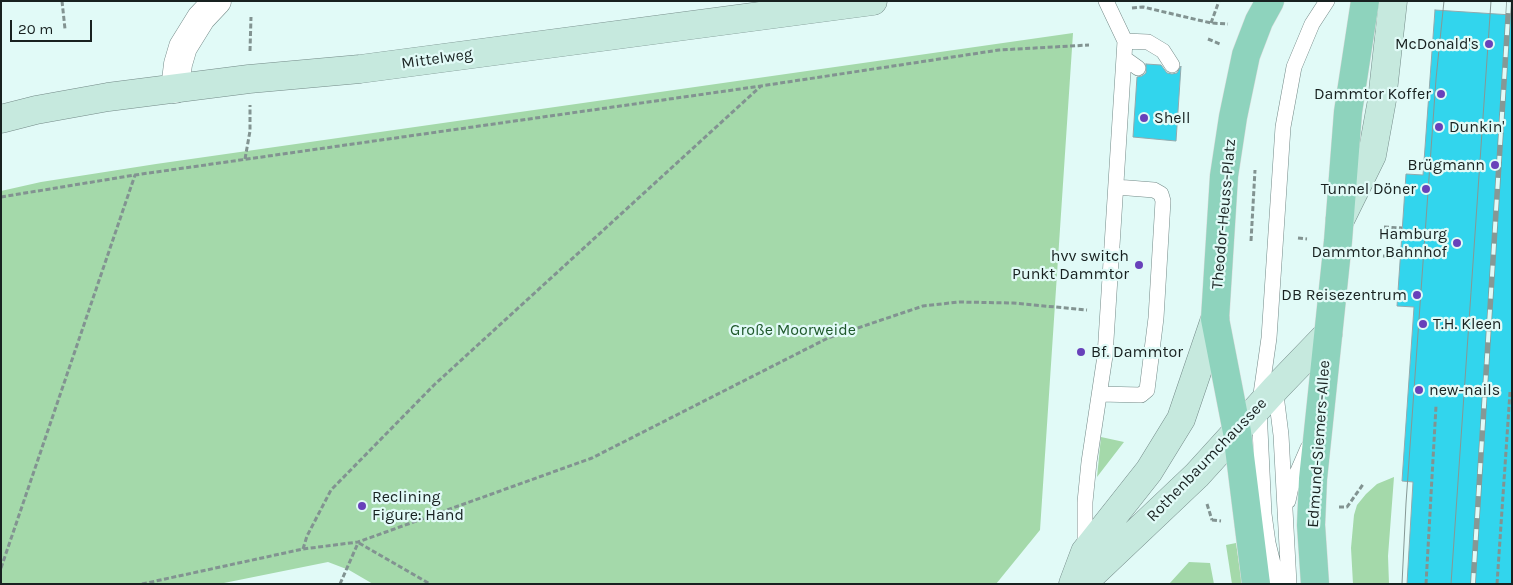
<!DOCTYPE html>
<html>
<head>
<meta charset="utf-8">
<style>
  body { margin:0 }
  #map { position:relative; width:1513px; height:585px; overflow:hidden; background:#e1faf7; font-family:Karla,sans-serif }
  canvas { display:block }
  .frame { position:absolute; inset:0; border:2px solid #182120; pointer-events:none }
  .scale { position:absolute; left:10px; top:20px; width:82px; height:22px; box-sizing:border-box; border:2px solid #182120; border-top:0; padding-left:6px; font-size:15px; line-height:18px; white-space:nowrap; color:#182120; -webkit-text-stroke:4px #e1faf7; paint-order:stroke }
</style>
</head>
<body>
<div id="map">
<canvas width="1513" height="585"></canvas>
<div class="frame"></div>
<div class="scale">20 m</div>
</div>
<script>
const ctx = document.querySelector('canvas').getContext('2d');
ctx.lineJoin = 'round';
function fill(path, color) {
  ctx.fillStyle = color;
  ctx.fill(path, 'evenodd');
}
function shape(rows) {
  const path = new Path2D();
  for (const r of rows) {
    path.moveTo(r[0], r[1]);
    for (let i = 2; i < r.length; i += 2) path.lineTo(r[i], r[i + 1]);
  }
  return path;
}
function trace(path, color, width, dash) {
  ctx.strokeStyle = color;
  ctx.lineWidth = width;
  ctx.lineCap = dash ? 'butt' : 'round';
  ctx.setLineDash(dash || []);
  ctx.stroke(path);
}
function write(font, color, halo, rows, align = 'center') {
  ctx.font = font + ' Karla,sans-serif';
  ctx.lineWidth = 4.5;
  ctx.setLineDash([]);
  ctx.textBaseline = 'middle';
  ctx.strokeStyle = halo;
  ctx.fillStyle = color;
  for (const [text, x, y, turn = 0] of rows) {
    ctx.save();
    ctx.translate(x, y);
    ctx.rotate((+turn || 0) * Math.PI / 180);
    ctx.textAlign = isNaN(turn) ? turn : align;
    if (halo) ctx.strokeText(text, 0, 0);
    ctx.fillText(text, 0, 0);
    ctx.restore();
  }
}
fill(shape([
  [1073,33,1040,530,996,584,373,584,349,570,328,562,219,584,1,584,1,191,41,182,156,164],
  [1101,437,1124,442,1097,477],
  [1394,477,1388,556,1389,584,1353,584,1351,548,1354,515,1357,505,1366,494,1377,484],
  [1236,543,1242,584,1232,584,1226,545],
  [1189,562,1210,563,1214,584,1169,584]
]), '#a4d9aa');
const building = shape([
  [1435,10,1512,15,1512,584,1407,584,1413,482,1402,481,1414,307,1397,306,1406,174,1423,175,1435,10],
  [1146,64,1161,65,1167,73,1172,74,1177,73,1181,66,1176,141,1133,137,1137,77,1142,76,1146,73,1146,64]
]);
fill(building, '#32d5ed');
trace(building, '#92a9ad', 1);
const lane = shape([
  [1125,41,1148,42,1163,51,1172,65],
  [1124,58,1138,68],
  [1275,387,1281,435,1289,584],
  [1100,394,1141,395,1147,390,1156,318,1163,201,1161,194,1154,190,1116,187],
  [1288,501,1291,487,1308,448],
  [1085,548,1085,502,1089,462,1105,356,1125,41,1106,1],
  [1278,584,1268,543,1264,514,1259,408,1269,338,1283,127,1294,67,1312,24,1327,1]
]);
const street = shape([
  [175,89,178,64,183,47,201,18,217,1]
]);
const secondary = shape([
  [1,119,36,110,108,97,249,79,360,69,873,1],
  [1340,220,1372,155,1382,100,1393,1],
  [1073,584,1085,552,1149,471,1181,419,1215,319],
  [1082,584,1197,475,1276,388,1328,334]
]);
const primary = shape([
  [1256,584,1237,432,1215,319,1224,176,1233,117,1246,55,1259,21,1270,1],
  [1315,584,1311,525,1313,479,1338,241,1348,112,1365,1]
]);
trace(lane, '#748a88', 16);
trace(street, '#748a88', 29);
trace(secondary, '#748a88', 29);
trace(primary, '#dadbdb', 29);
trace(shape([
  [62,1,65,29],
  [1132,8,1143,7,1211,23,1228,24],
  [1211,23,1219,1],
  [1208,39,1220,44],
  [250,51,251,17],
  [245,159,250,131,250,105],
  [1,197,135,175,761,86,999,50,1089,45],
  [1384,227,1402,228],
  [1298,238,1307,239],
  [1251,241,1255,170],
  [1383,256,1400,257],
  [1207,504,1212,520],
  [1339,507,1347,507,1364,483],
  [1212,520,1221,521],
  [359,543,430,584],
  [303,549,307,536,331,490,434,385,761,86],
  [1,568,135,175],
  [142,584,303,549,358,542,592,458,828,338,923,306,959,302,1013,303,1087,310],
  [340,584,358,543],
  [1426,584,1436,406],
  [1497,584,1510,392]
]), '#829391', 3, [5, 2.5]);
trace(lane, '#fff', 15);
trace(street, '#fff', 28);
trace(secondary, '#c6e9de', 28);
trace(primary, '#8ed3bd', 28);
trace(shape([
  [1402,584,1406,503,1436,79,1444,1],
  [1451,584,1491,1]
]), '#869895', 1);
const rail = shape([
  [1473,584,1509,1]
]);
trace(rail, '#869895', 5.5);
trace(rail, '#e1faf7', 4, [11]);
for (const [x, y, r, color] of [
  [1489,44,5,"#6841ba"],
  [1441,94,5,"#6841ba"],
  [1144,118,5,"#6841ba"],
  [1439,127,5,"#6841ba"],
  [1495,165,5,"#6841ba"],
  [1426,189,5,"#6841ba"],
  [1457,243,5,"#6841ba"],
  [1139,265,5,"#6841ba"],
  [1417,295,5,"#6841ba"],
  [1423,324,5,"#6841ba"],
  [1081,352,5,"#6841ba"],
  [1419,390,5,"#6841ba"],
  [362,506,5,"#6841ba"]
]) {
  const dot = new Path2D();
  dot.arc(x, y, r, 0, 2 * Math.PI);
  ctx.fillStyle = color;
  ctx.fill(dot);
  trace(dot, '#e1faf7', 2);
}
write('16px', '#182120', '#e1faf7', [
  ["McDonald's",1479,44],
  ["Dammtor Koffer",1431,94],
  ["Shell",1154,118,"left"],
  ["Dunkin'",1449,127,"left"],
  ["Brügmann",1485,165],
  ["Tunnel Döner",1416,189],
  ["Hamburg",1447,234],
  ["Dammtor Bahnhof",1447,252],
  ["hvv switch",1129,256],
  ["Punkt Dammtor",1129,274],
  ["DB Reisezentrum",1407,295],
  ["T.H. Kleen",1433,324,"left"],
  ["Bf. Dammtor",1091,352,"left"],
  ["new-nails",1429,390,"left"],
  ["Reclining",372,497,"left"],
  ["Figure: Hand",372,515,"left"]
], 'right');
write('16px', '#182120', '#e1faf7', [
  ["Mittelweg",437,59,-8],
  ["Theodor-Heuss-Platz",1224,214,-85],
  ["Edmund-Siemers-Allee",1319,444,-86],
  ["Rothenbaumchaussee",1207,460,-46]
]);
write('16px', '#1f592b', '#e1faf7', [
  ["Große Moorweide",793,330]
]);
</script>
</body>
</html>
